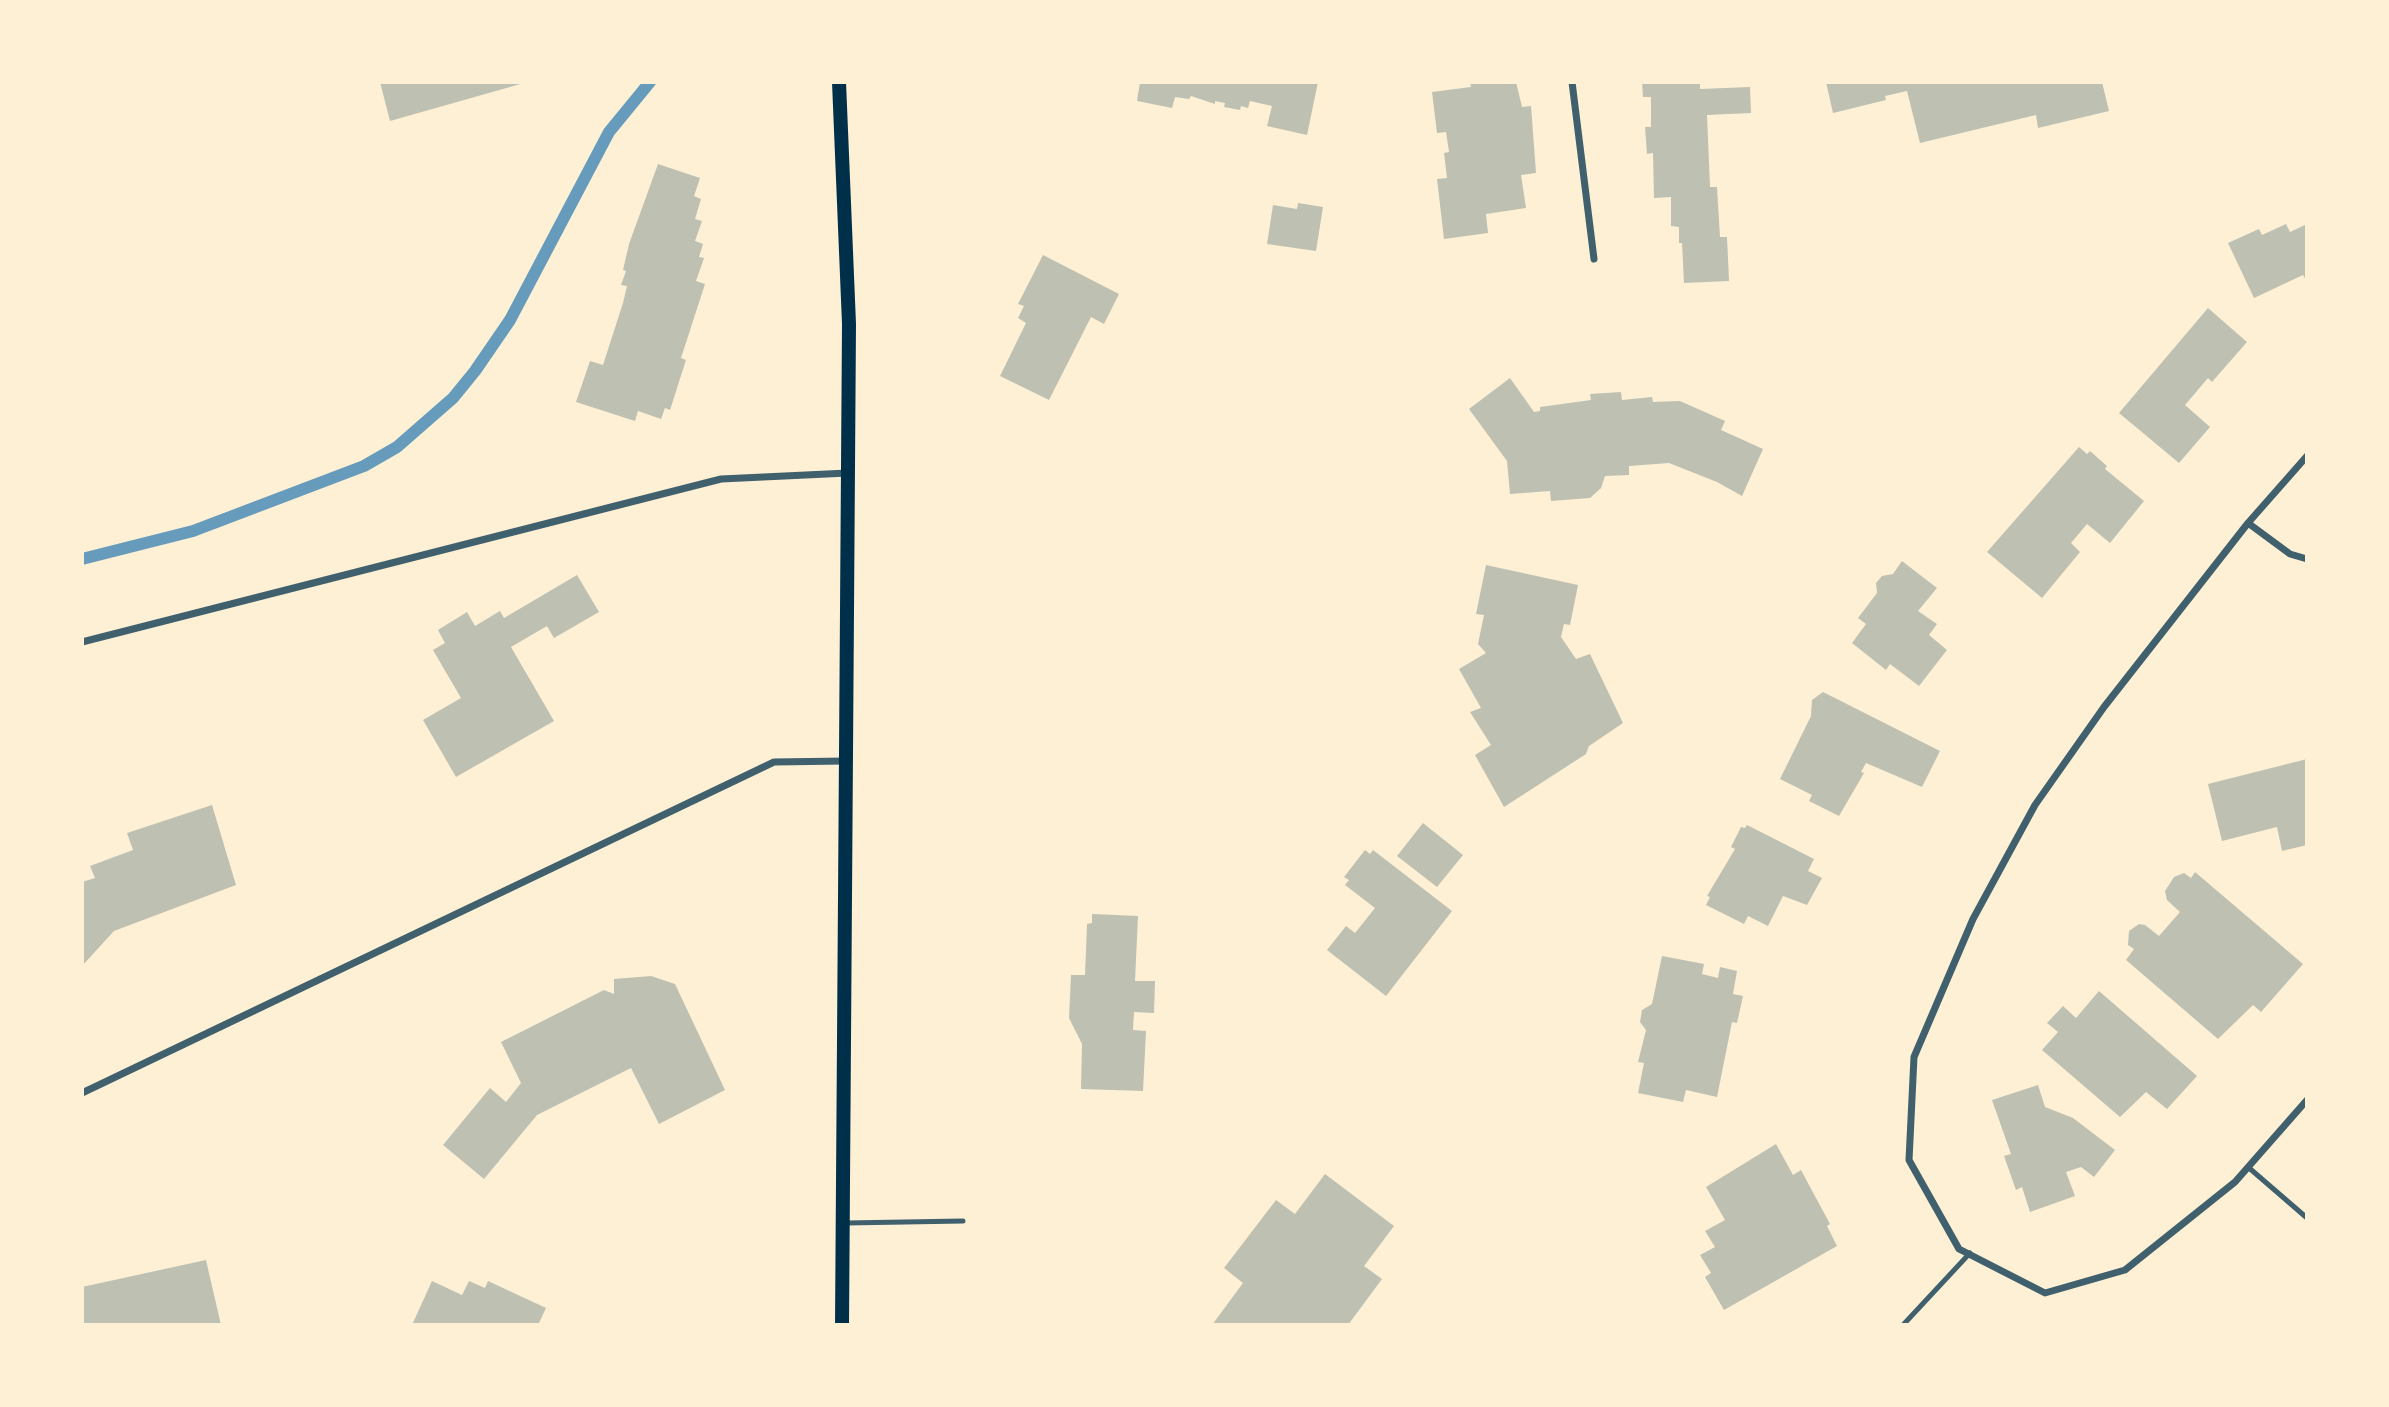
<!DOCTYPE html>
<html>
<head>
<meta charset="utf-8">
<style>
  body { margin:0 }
  #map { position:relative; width:2389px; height:1407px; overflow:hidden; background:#fdf0d5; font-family:Raleway,sans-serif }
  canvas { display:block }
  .frame { position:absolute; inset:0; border:84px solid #fdf0d5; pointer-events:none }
</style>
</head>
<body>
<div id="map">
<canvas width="2389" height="1407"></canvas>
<div class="frame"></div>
</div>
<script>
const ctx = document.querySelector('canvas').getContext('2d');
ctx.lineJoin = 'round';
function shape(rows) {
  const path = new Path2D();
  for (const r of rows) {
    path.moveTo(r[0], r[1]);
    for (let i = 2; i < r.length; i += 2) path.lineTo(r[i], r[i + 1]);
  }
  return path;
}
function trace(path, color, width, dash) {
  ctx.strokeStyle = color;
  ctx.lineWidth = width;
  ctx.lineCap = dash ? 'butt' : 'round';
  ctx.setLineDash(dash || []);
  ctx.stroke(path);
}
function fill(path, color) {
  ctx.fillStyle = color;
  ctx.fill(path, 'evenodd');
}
trace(shape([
  [82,559,193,531,364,466,397,447,453,398,475,371,510,320,609,132,650,82]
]), '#669bbc', 12);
fill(shape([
  [380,82,524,82,524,83,390,121],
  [1140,82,1318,82,1307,135,1267,126,1272,106,1250,101,1248,108,1241,106,1240,110,1224,107,1225,103,1215,101,1215,104,1191,96,1189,99,1175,97,1172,108,1137,101],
  [1470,82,1516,82,1522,107,1531,106,1536,173,1521,175,1526,208,1486,214,1488,233,1444,239,1437,179,1447,178,1444,153,1449,152,1446,132,1437,133,1432,92,1471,87],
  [1642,82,1700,82,1700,89,1750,87,1751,113,1707,115,1710,187,1717,187,1720,237,1727,237,1729,281,1684,283,1682,243,1679,243,1679,227,1671,226,1671,197,1654,198,1653,153,1647,154,1645,127,1651,127,1651,97,1643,97],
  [1826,82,2102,82,2109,111,2038,128,2036,115,1920,143,1907,91,1885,96,1886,100,1833,113],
  [658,164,700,178,694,196,701,199,695,219,702,221,695,241,703,244,699,257,704,258,696,281,705,284,681,358,686,360,670,410,665,408,661,419,638,411,635,421,576,402,590,361,603,365,623,303,627,286,621,285,626,271,623,270,629,244],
  [1298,203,1323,207,1316,251,1267,244,1273,205,1297,209],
  [2286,224,2290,232,2307,224,2307,282,2303,275,2254,298,2228,243,2259,229,2262,235],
  [1043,255,1119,294,1104,324,1091,317,1049,400,1000,376,1026,323,1018,318,1024,306,1018,304],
  [2208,308,2247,342,2212,382,2208,378,2185,405,2210,427,2179,463,2119,413],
  [1510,378,1534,412,1540,411,1540,407,1591,400,1590,394,1621,392,1622,400,1652,397,1653,402,1680,401,1725,421,1721,430,1763,449,1742,496,1717,482,1669,463,1629,466,1629,475,1605,476,1601,488,1590,498,1551,501,1550,491,1510,494,1507,461,1469,409],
  [2079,447,2087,454,2090,451,2107,466,2105,469,2144,501,2110,543,2087,524,2071,543,2080,552,2042,598,1987,552],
  [1902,561,1937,588,1918,611,1937,624,1929,635,1947,650,1919,686,1890,664,1886,670,1852,643,1866,624,1858,618,1877,593,1876,583,1882,576,1893,574],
  [1486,565,1578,585,1570,625,1564,624,1561,637,1576,659,1590,654,1623,723,1589,746,1586,754,1504,807,1475,755,1491,745,1470,712,1481,708,1459,669,1486,653,1478,644,1484,615,1476,614],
  [577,575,599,612,554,638,547,626,511,647,554,721,456,777,423,720,461,698,433,650,445,643,438,630,467,612,475,626,500,611,504,618],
  [1823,692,1940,751,1922,787,1866,763,1861,772,1864,773,1839,816,1809,801,1812,795,1780,779,1811,716,1812,700],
  [2307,759,2307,845,2282,851,2277,827,2222,841,2208,784],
  [212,805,236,885,114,931,82,966,82,882,95,878,90,866,133,850,127,833],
  [1423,823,1463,855,1437,887,1397,856],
  [1747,825,1814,859,1808,871,1822,878,1807,905,1783,896,1768,926,1748,916,1744,924,1706,905,1710,897,1707,896,1735,849,1731,847,1741,827,1745,828],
  [1365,850,1370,854,1373,850,1452,911,1386,996,1327,950,1346,926,1355,933,1375,908,1345,885,1349,880,1344,877],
  [2195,872,2303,964,2261,1012,2253,1005,2218,1039,2126,960,2134,949,2128,945,2129,931,2139,924,2145,925,2159,936,2180,912,2167,900,2165,891,2174,877,2184,873,2191,878],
  [1092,914,1138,916,1135,981,1155,981,1154,1013,1134,1012,1133,1030,1146,1031,1143,1091,1081,1089,1082,1044,1069,1018,1071,975,1085,975,1087,924,1092,923],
  [1662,956,1704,964,1702,974,1718,978,1720,967,1737,971,1733,994,1743,996,1737,1023,1732,1022,1717,1097,1686,1090,1683,1102,1638,1093,1644,1063,1638,1062,1646,1030,1640,1022,1642,1010,1652,1004],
  [651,976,675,984,725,1090,659,1124,631,1068,537,1115,484,1179,443,1145,490,1088,506,1102,521,1083,501,1042,604,990,614,994,614,979],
  [2099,991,2197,1076,2167,1109,2146,1092,2120,1117,2042,1050,2058,1032,2047,1023,2063,1006,2076,1018],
  [2038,1085,2045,1107,2073,1118,2115,1150,2094,1177,2081,1167,2066,1172,2075,1196,2030,1212,2022,1187,2016,1190,2004,1156,2011,1154,1992,1100],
  [1776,1144,1793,1175,1801,1170,1830,1224,1827,1226,1837,1246,1724,1310,1705,1277,1711,1273,1700,1255,1715,1247,1705,1231,1725,1220,1706,1187],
  [1325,1174,1394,1226,1364,1266,1382,1279,1348,1325,1212,1325,1243,1283,1224,1268,1276,1200,1295,1214],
  [206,1260,221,1325,82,1325,82,1287],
  [432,1281,462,1295,469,1281,485,1288,488,1281,546,1308,538,1325,412,1325]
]), '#bec0b2');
trace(shape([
  [2248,1167,2307,1218],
  [846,1223,963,1221],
  [1903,1325,1970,1253]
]), '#3f606c', 5);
trace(shape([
  [1572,82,1594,259],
  [2248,523,2307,456],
  [2307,559,2290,554,2248,523,2104,707,2035,805,1973,919,1914,1057,1909,1160,1959,1249,2045,1293,2125,1270,2235,1182,2307,1100],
  [82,642,721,479,848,473],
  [82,1093,774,762,845,761]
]), '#3f606c', 7);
trace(shape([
  [839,82,849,324,842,1325]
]), '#003049', 14);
</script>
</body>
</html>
